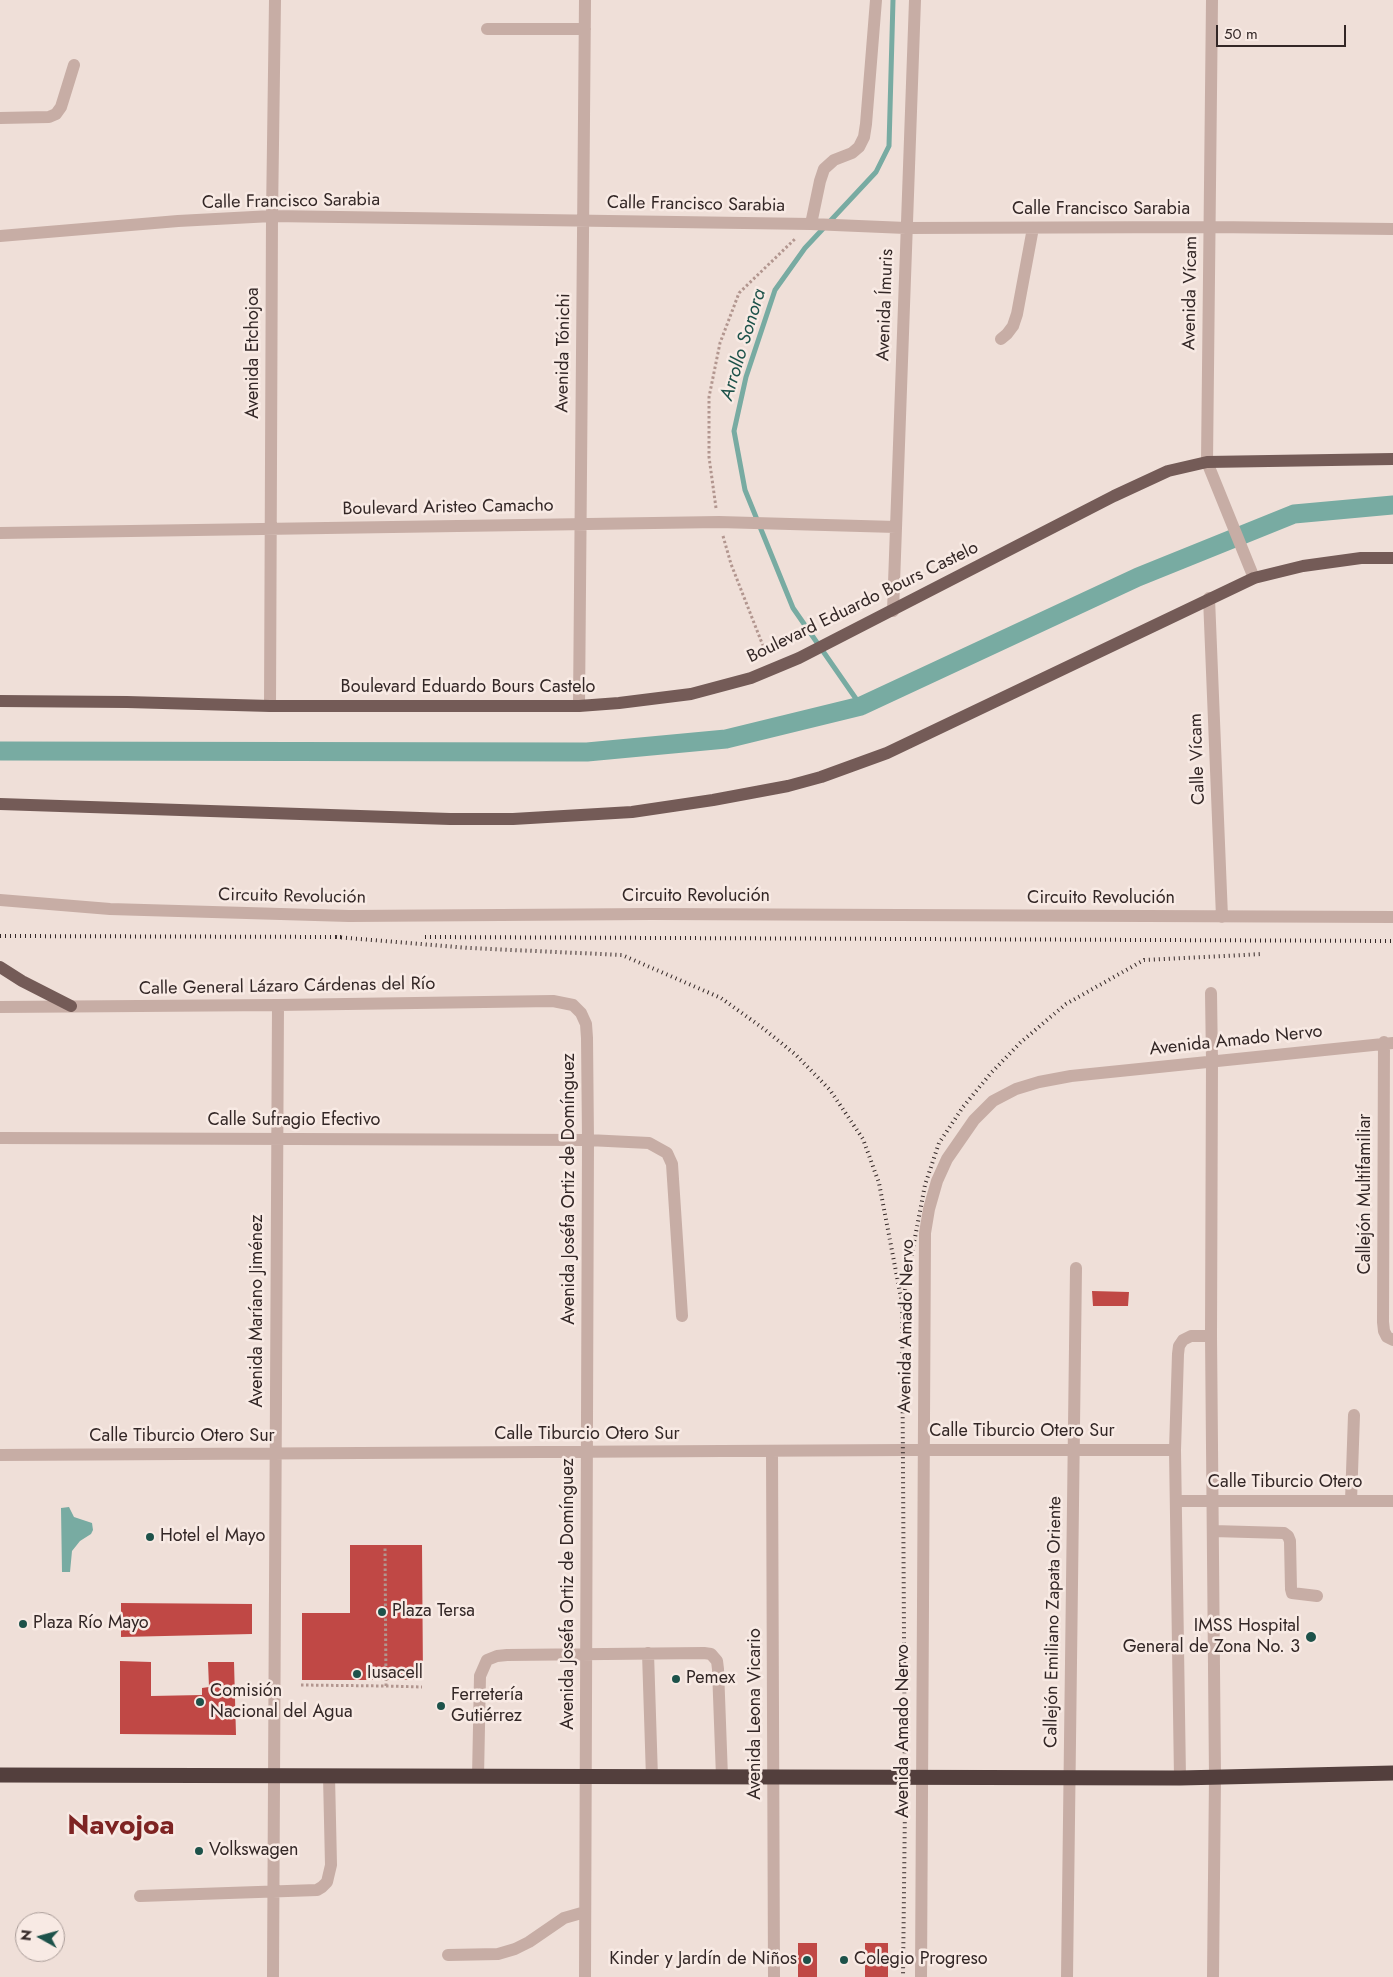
<!DOCTYPE html>
<html>
<head>
<meta charset="utf-8">
<style>
  body { margin:0 }
  #map { position:relative; width:1393px; height:1977px; overflow:hidden; background:#efdfd8; font-family:Jost,sans-serif }
  canvas { display:block }
  .north { position:absolute; left:15px; top:1912px; width:50px; height:50px; box-sizing:border-box; background:#f8eae4; border:1px solid #a99c98; border-radius:50%; rotate:277deg; font-size:14px; font-weight:700; line-height:20px; text-align:center; color:#332726 }
  .north::after { content:''; display:block; margin:auto; width:18px; height:22px; background:#1d524a; clip-path:polygon(50% 0,100% 100%,50% 72%,0 100%) }
  .scale { position:absolute; left:1216px; top:25px; width:130px; height:22px; box-sizing:border-box; border:2px solid #332726; border-top:0; padding-left:6px; font-size:15px; line-height:18px; white-space:nowrap; color:#332726; -webkit-text-stroke:4px #f8eae4; paint-order:stroke }
</style>
</head>
<body>
<div id="map">
<canvas width="1393" height="1977"></canvas>
<div class="north">N</div>
<div class="scale">50 m</div>
</div>
<script>
const ctx = document.querySelector('canvas').getContext('2d');
ctx.lineJoin = 'round';
function fill(path, color) {
  ctx.fillStyle = color;
  ctx.fill(path, 'evenodd');
}
function shape(rows) {
  const path = new Path2D();
  for (const r of rows) {
    path.moveTo(r[0], r[1]);
    for (let i = 2; i < r.length; i += 2) path.lineTo(r[i], r[i + 1]);
  }
  return path;
}
function trace(path, color, width, dash) {
  ctx.strokeStyle = color;
  ctx.lineWidth = width;
  ctx.lineCap = dash ? 'butt' : 'round';
  ctx.setLineDash(dash || []);
  ctx.stroke(path);
}
function write(font, color, halo, rows, align = 'center') {
  ctx.font = font + ' Jost,sans-serif';
  ctx.lineWidth = 5;
  ctx.setLineDash([]);
  ctx.textBaseline = 'middle';
  ctx.strokeStyle = halo;
  ctx.fillStyle = color;
  for (const [text, x, y, turn = 0] of rows) {
    ctx.save();
    ctx.translate(x, y);
    ctx.rotate((+turn || 0) * Math.PI / 180);
    ctx.textAlign = isNaN(turn) ? turn : align;
    if (halo) ctx.strokeText(text, 0, 0);
    ctx.fillText(text, 0, 0);
    ctx.restore();
  }
}
fill(shape([
  [69,1507,74,1517,92,1523,93,1530,91,1534,80,1541,72,1551,70,1572,62,1572,61,1508]
]), '#78aba2');
trace(shape([
  [861,706,793,608,745,490,734,431,746,377,775,290,805,248,876,172,889,146,893,0]
]), '#78aba2', 5);
trace(shape([
  [0,751,587,752,726,739,861,706,1138,577,1294,514,1393,505]
]), '#78aba2', 19);
fill(shape([
  [1092,1291,1129,1292,1128,1306,1093,1306],
  [350,1545,422,1545,423,1680,302,1680,302,1613,350,1613],
  [121,1603,252,1604,252,1634,121,1637],
  [120,1661,151,1662,151,1696,202,1695,202,1688,209,1687,208,1662,234,1662,236,1735,120,1734],
  [798,1943,817,1943,817,1977,798,1977],
  [865,1943,888,1943,888,1977,865,1977]
]), '#c04845');
trace(shape([
  [716,508,709,457,709,397,720,343,739,293,796,238],
  [723,536,731,564,767,656],
  [301,1685,386,1686,385,1547],
  [386,1686,422,1687]
]), '#b2968f', 3, [2.5, 2.5]);
trace(shape([
  [1212,0,1207,462,1254,578],
  [487,29,585,29],
  [0,118,49,117,56,114,61,107,74,65],
  [811,224,820,181,824,169,834,160,852,153,859,147,864,137,866,124,876,0],
  [0,236,178,221,272,216,811,224,906,228,1210,227,1393,229],
  [1001,339,1007,334,1013,326,1017,314,1033,228],
  [0,533,719,522,896,527],
  [1209,598,1222,917],
  [893,611,915,0],
  [270,706,272,216,275,0],
  [579,706,585,0],
  [0,900,110,909,349,916,653,914,1393,917],
  [1211,993,1212,1061,1211,1336,1215,1777,1213,1977],
  [0,1007,278,1005,553,1001,573,1005,581,1013,586,1024,587,1038,588,1140,585,1977],
  [1384,1042,1383,1322,1384,1331,1387,1337,1393,1340],
  [0,1138,588,1140,649,1143,667,1153,672,1164,682,1316],
  [772,1451,774,1977],
  [0,1455,903,1450,1175,1450],
  [1176,1501,1393,1501],
  [1351,1501,1354,1415],
  [1213,1531,1284,1533,1288,1536,1290,1541,1291,1589,1292,1593,1317,1596],
  [648,1653,652,1778],
  [478,1777,480,1676,487,1660,497,1656,507,1655,704,1653,711,1654,717,1661,718,1669,722,1777],
  [1180,1778,1175,1450,1178,1354,1179,1346,1183,1340,1191,1336,1211,1336],
  [140,1896,317,1890,322,1887,327,1882,331,1865,329,1776],
  [448,1955,498,1954,515,1949,529,1942,564,1918,585,1912],
  [273,1977,278,1005],
  [921,1977,925,1233,929,1209,937,1181,947,1159,974,1120,993,1101,1016,1089,1039,1082,1071,1076,1393,1043],
  [1067,1977,1076,1268]
]), '#c7ada5', 12);
trace(shape([
  [0,701,127,702,270,706,579,706,619,703,691,694,751,678,799,658,1114,496,1168,471,1207,462,1393,459],
  [0,804,450,819,513,819,632,812,713,800,788,786,821,777,887,753,1254,578,1303,566,1361,558,1393,558],
  [0,967,22,981,71,1006]
]), '#745b57', 12);
trace(shape([
  [0,1775,1180,1778,1393,1773]
]), '#533f3d', 15);
trace(shape([
  [0,936,342,937],
  [336,937,469,948,622,955,721,998,764,1029,796,1055,830,1090,863,1139,879,1183,902,1303,905,1802,903,1977],
  [425,937,1393,941],
  [904,1295,925,1185,939,1143,963,1107,991,1073,1021,1042,1066,1004,1144,960,1262,954]
]), '#332726', 4, [1, 4]);
for (const [x, y, r, color] of [
  [150,1537,5,"#1d524a"],
  [382,1612,5,"#1d524a"],
  [23,1624,5,"#1d524a"],
  [1311,1637,6,"#1d524a"],
  [357,1674,5,"#1d524a"],
  [676,1679,5,"#1d524a"],
  [200,1702,5,"#1d524a"],
  [441,1706,5,"#1d524a"],
  [199,1851,5,"#1d524a"],
  [807,1960,5,"#1d524a"],
  [844,1960,5,"#1d524a"]
]) {
  const dot = new Path2D();
  dot.arc(x, y, r, 0, 2 * Math.PI);
  ctx.fillStyle = color;
  ctx.fill(dot);
  trace(dot, '#f8eae4', 2);
}
write('18px', '#332726', '#f8eae4', [
  ["Calle Francisco Sarabia",291,202,-1],
  ["Calle Francisco Sarabia",696,205,1],
  ["Calle Francisco Sarabia",1101,210],
  ["Avenida Vícam",1191,293,-89],
  ["Avenida Ímuris",886,305,-88],
  ["Avenida Etchojoa",254,353,-90],
  ["Avenida Tónichi",564,353,-89],
  ["Boulevard Aristeo Camacho",448,508,-1],
  ["Boulevard Eduardo Bours Castelo",863,603,-26],
  ["Boulevard Eduardo Bours Castelo",468,688],
  ["Calle Vícam",1198,759,-92],
  ["Circuito Revolución",292,897,1],
  ["Circuito Revolución",696,897],
  ["Circuito Revolución",1101,899],
  ["Calle General Lázaro Cárdenas del Río",287,987,-1],
  ["Avenida Amado Nervo",1236,1041,-6],
  ["Calle Sufragio Efectivo",294,1121],
  ["Avenida Joséfa Ortiz de Domínguez",570,1189,-90],
  ["Callejón Multifamiliar",1366,1194,-90],
  ["Avenida Maríano Jiménez",258,1311,-90],
  ["Avenida Amado Nervo",907,1326,-89],
  ["Calle Tiburcio Otero Sur",1022,1432],
  ["Calle Tiburcio Otero Sur",587,1435],
  ["Calle Tiburcio Otero Sur",182,1437],
  ["Calle Tiburcio Otero",1285,1483],
  ["Avenida Joséfa Ortiz de Domínguez",569,1594,-90],
  ["Callejón Emiliano Zapata Oriente",1054,1622,-89],
  ["Avenida Leona Vicario",756,1714,-90],
  ["Avenida Amado Nervo",904,1731,-90]
]);
write('18px', '#332726', '#f8eae4', [
  ["Hotel el Mayo",160,1537],
  ["Plaza Tersa",392,1612],
  ["Plaza Río Mayo",33,1624],
  ["IMSS Hospital",1300,1627,"right"],
  ["General de Zona No. 3",1300,1648,"right"],
  ["Iusacell",367,1674],
  ["Pemex",686,1679],
  ["Comisión",210,1692],
  ["Nacional del Agua",210,1713],
  ["Ferretería",451,1696],
  ["Gutiérrez",451,1717],
  ["Volkswagen",209,1851],
  ["Kinder y Jardín de Niños",797,1960,"right"],
  ["Colegio Progreso",854,1960]
], 'left');
write('italic 19px', '#1d524a', '#f8eae4', [
  ["Arrollo Sonora",744,345,-73]
]);
write('bold 28px', '#7e2423', '#f8eae4', [
  ["Navojoa",121,1827]
]);
</script>
</body>
</html>
